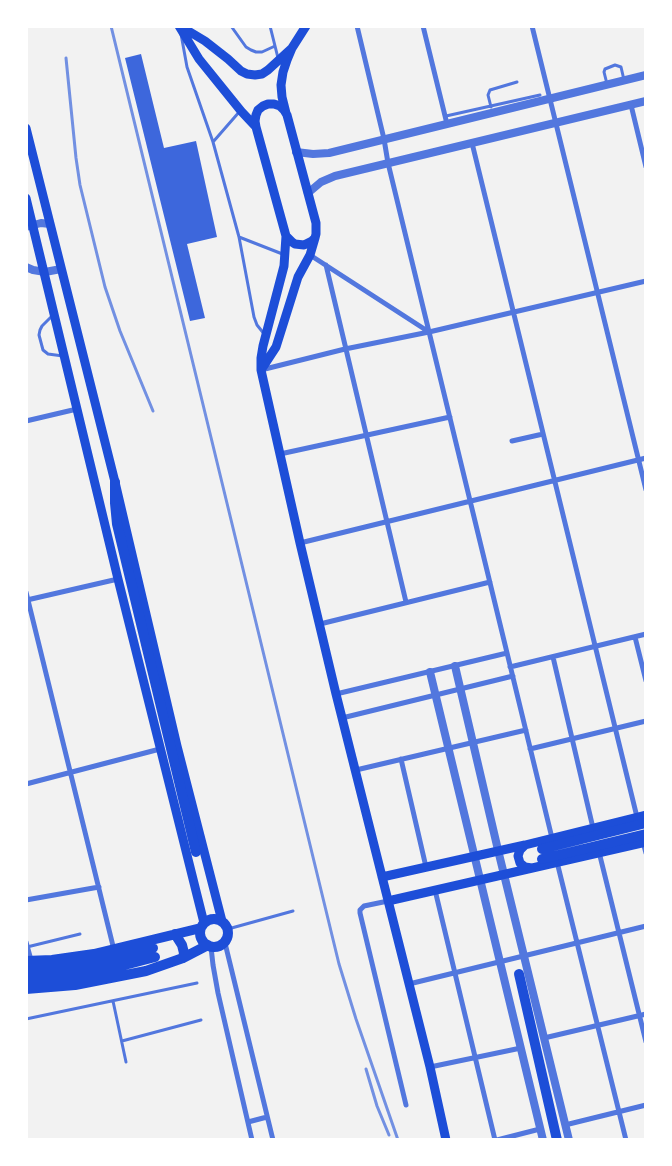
<!DOCTYPE html>
<html>
<head>
<meta charset="utf-8">
<style>
  body { margin:0 }
  #map { position:relative; width:672px; height:1166px; overflow:hidden; background:#f2f2f2; font-family:Rubik,sans-serif }
  canvas { display:block }
  .frame { position:absolute; inset:0; border:28px solid #fff; pointer-events:none }
</style>
</head>
<body>
<div id="map">
<canvas width="672" height="1166"></canvas>
<div class="frame"></div>
</div>
<script>
const ctx = document.querySelector('canvas').getContext('2d');
ctx.lineJoin = 'round';
function fill(path, color) {
  ctx.fillStyle = color;
  ctx.fill(path, 'evenodd');
}
function shape(rows) {
  const path = new Path2D();
  for (const r of rows) {
    if (r.length === 3) {
      path.moveTo(r[0] + r[2], r[1]);
      path.arc(r[0], r[1], r[2], 0, 2 * Math.PI);
      continue;
    }
    path.moveTo(r[0], r[1]);
    for (let i = 2; i < r.length; i += 2) path.lineTo(r[i], r[i + 1]);
  }
  return path;
}
function trace(path, color, width, dash) {
  ctx.strokeStyle = color;
  ctx.lineWidth = width;
  ctx.lineCap = dash ? 'butt' : 'round';
  ctx.setLineDash(dash || []);
  ctx.stroke(path);
}
fill(shape([
  [141,54,164,148,196,141,217,237,187,244,205,318,190,321,125,58]
]), '#3d67dc');
trace(shape([
  [231,26,246,47,251,50,256,52,262,52,275,46],
  [270,26,278,58],
  [181,34,187,67,213,142,239,237,254,317,257,325,265,335],
  [607,84,604,72,605,69,615,65,621,67,624,80],
  [491,107,488,95,490,90,517,82],
  [446,116,540,95],
  [213,142,240,111],
  [239,237,285,255],
  [52,316,42,326,40,330,39,335,43,350,48,354,63,356],
  [228,929,293,911],
  [27,947,80,934],
  [113,1001,126,1062],
  [26,1019,197,983],
  [122,1041,201,1020]
]), '#5277de', 3);
trace(shape([
  [357,26,384,139,388,163,552,838],
  [423,26,447,124],
  [532,26,646,490],
  [631,105,646,167],
  [472,143,637,817],
  [310,255,429,332],
  [326,265,406,602],
  [261,370,345,349,429,332,646,281],
  [26,421,77,409],
  [512,441,543,434],
  [280,454,450,417],
  [300,543,646,458],
  [26,592,114,950],
  [27,600,118,579],
  [320,624,490,582],
  [635,637,646,681],
  [553,657,593,828],
  [510,667,646,634],
  [336,694,507,653],
  [342,718,513,676],
  [530,749,646,721],
  [401,759,426,867],
  [356,770,526,730],
  [26,784,160,749],
  [643,842,646,853],
  [599,852,646,1042],
  [557,862,626,1140],
  [435,890,495,1140],
  [26,900,99,887],
  [388,901,364,906,360,910,360,913,406,1105],
  [26,942,31,960],
  [225,943,273,1140],
  [211,947,213,965,218,993,252,1140],
  [409,984,646,926],
  [544,1038,646,1014],
  [430,1067,521,1048],
  [248,1122,267,1117],
  [565,1125,646,1105],
  [497,1140,540,1129]
]), '#5277de', 5);
trace(shape([
  [296,152,313,154,329,153,646,75],
  [308,193,321,182,335,176,646,101],
  [26,227,41,223,50,224],
  [26,267,33,270,45,272,61,269],
  [455,666,498,850,569,1140],
  [430,672,543,1140]
]), '#5277de', 8);
trace(shape([
  [26,128,115,482,177,746,222,921],
  [26,198,118,579,204,923]
]), '#1d4ed8', 9);
trace(shape([
  [179,26,199,59,241,111,256,127],
  [180,26,205,41,228,59,241,71,247,74,255,75,262,74,268,70,292,48],
  [268,104,274,104,280,106,284,110,287,115,316,223,316,234,315,238,312,241,304,245,295,244,292,242,286,236,256,127,255,121,256,115,258,110,263,106,268,104],
  [286,113,282,97,281,85,283,72,287,60,292,48,306,26],
  [286,236,284,266,263,346,261,358,261,370,300,543,336,694,430,1067,446,1140],
  [261,370,276,347,298,277,310,255,315,238],
  [525,845,520,850,518,856,520,863,525,867,532,868],
  [382,877,525,845,646,815],
  [388,901,646,842]
]), '#1d4ed8', 9);
trace(shape([
  [115,482,115,503,117,524,196,852],
  [542,849,646,823],
  [542,859,646,834],
  [214,933,14],
  [175,934,182,945,184,953,183,958],
  [26,961,52,960,94,954,201,928],
  [26,970,52,968,94,963,153,948],
  [519,974,557,1140],
  [26,979,74,975,95,972,117,967,155,957],
  [26,989,75,985,146,971,183,958,208,945]
]), '#1d4ed8', 10);
trace(shape([
  [111,26,339,964,356,1019,398,1140],
  [66,58,76,158,80,185,105,287,120,331,153,411],
  [366,1069,377,1106,389,1135]
]), '#7290e2', 3);
</script>
</body>
</html>
